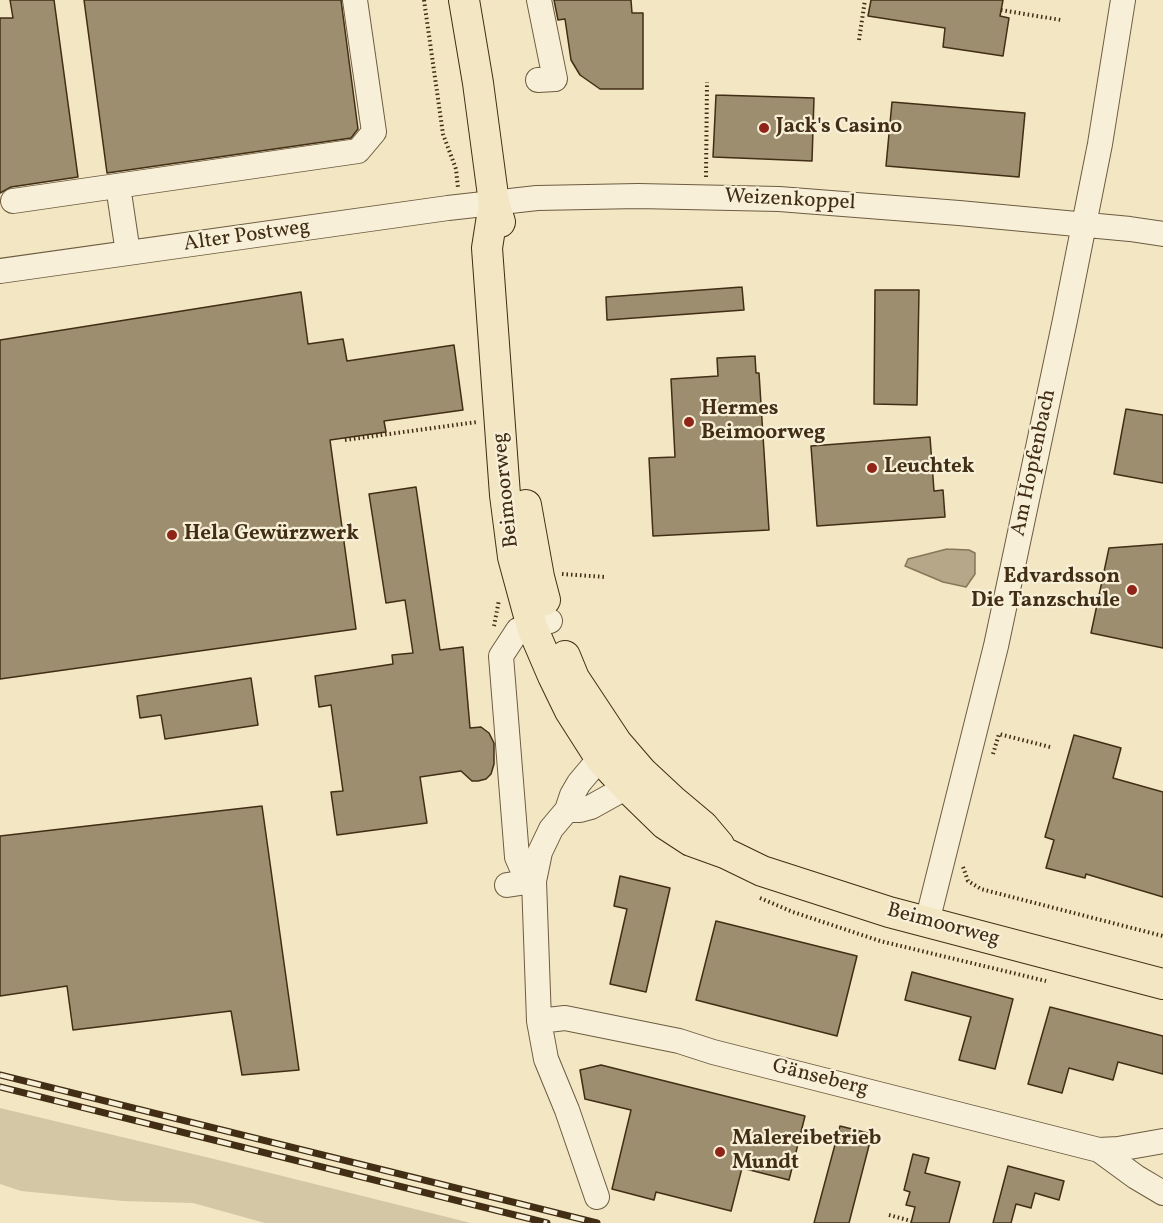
<!DOCTYPE html>
<html>
<head>
<meta charset="utf-8">
<style>
  body { margin:0 }
  canvas { display:block; background:#f2e6c3 }
</style>
</head>
<body>
<canvas width="1163" height="1223"></canvas>
<script>
const ctx = document.querySelector('canvas').getContext('2d');
ctx.lineJoin = 'round';
function fill(path, color) {
  ctx.fillStyle = color;
  ctx.fill(path, 'evenodd');
}
function shape(rows) {
  const path = new Path2D();
  for (const r of rows) {
    path.moveTo(r[0], r[1]);
    for (let i = 2; i < r.length; i += 2) path.lineTo(r[i], r[i + 1]);
  }
  return path;
}
function trace(path, color, width, dash) {
  ctx.strokeStyle = color;
  ctx.lineWidth = width;
  ctx.lineCap = dash ? 'butt' : 'round';
  ctx.setLineDash(dash || []);
  ctx.stroke(path);
}
function write(font, color, halo, rows, align = 'center') {
  ctx.font = font + ' Vollkorn,serif';
  ctx.lineWidth = 4.5;
  ctx.setLineDash([]);
  ctx.textBaseline = 'middle';
  ctx.strokeStyle = halo;
  ctx.fillStyle = color;
  for (const [text, x, y, turn = 0] of rows) {
    ctx.save();
    ctx.translate(x, y);
    ctx.rotate((+turn || 0) * Math.PI / 180);
    ctx.textAlign = isNaN(turn) ? turn : align;
    if (halo) ctx.strokeText(text, 0, 0);
    ctx.fillText(text, 0, 0);
    ctx.restore();
  }
}
fill(shape([
  [0,1108,210,1158,471,1223,265,1223,193,1203,123,1201,21,1191,0,1184]
]), '#d4c7a5');
const water = shape([
  [947,549,969,550,975,553,975,574,966,587,943,582,905,566,908,559,947,549]
]);
fill(water, '#b6a788');
trace(water, '#87775a', 1.5);
const building = shape([
  [10,0,54,0,78,177,11,187,0,193,0,18,13,18,10,0],
  [84,0,341,0,358,129,351,138,107,173,84,0],
  [554,0,631,0,632,13,643,13,643,89,600,89,580,75,571,60,565,19,558,20,554,0],
  [871,0,1003,0,1000,16,1009,18,1003,56,943,47,945,28,868,16,871,0],
  [716,95,814,98,812,161,713,157,716,95],
  [892,102,1025,113,1019,177,886,166,892,102],
  [742,287,744,310,607,320,606,297,742,287],
  [875,290,919,290,917,405,874,404,875,290],
  [301,292,308,344,343,339,347,361,454,345,463,410,384,421,386,432,330,440,356,629,0,679,0,340,301,292],
  [755,356,756,373,759,373,769,530,653,536,649,458,675,457,671,379,718,376,717,358,755,356],
  [1126,409,1163,415,1163,483,1114,474,1126,409],
  [930,437,934,491,943,490,945,517,817,526,811,446,930,437],
  [416,487,440,650,463,647,470,728,481,727,489,733,494,743,494,764,491,774,486,779,478,781,472,781,461,771,420,777,427,823,337,835,331,792,343,791,331,705,319,707,315,676,393,664,392,655,413,653,405,600,386,603,369,494,416,487],
  [1163,544,1163,648,1091,633,1109,548,1163,544],
  [251,678,258,725,165,739,161,715,140,718,137,696,251,678],
  [1074,735,1121,748,1113,778,1163,792,1163,897,1086,874,1085,878,1046,868,1054,840,1045,837,1074,735],
  [262,806,299,1070,242,1075,231,1011,73,1030,67,986,0,996,0,836,262,806],
  [620,876,670,888,646,992,610,984,627,909,614,906,620,876],
  [716,921,857,956,837,1036,696,1000,716,921],
  [912,972,1013,999,995,1069,959,1060,971,1017,905,1000,912,972],
  [1050,1007,1163,1036,1163,1074,1118,1062,1113,1080,1069,1068,1062,1093,1028,1084,1050,1007],
  [601,1065,805,1116,789,1180,742,1168,731,1211,656,1192,654,1200,612,1189,631,1110,585,1099,580,1070,601,1065],
  [840,1126,872,1134,849,1223,814,1223,840,1126],
  [913,1154,929,1158,925,1173,960,1182,949,1223,911,1223,915,1207,906,1205,910,1192,904,1190,913,1154],
  [1008,1166,1064,1181,1059,1200,1035,1193,1031,1208,1016,1204,1011,1223,993,1223,1008,1166]
]);
fill(building, '#9d8e6f');
trace(building, '#412e14', 1.5);
const minor = shape([
  [538,80,555,79,539,0],
  [118,186,128,253],
  [13,201,358,151,374,132,355,0],
  [0,271,448,208,537,198,638,196,779,199,959,213,1130,229,1163,234],
  [567,810,580,810,591,807,627,787,639,775],
  [534,881,523,871,517,857,501,656,518,630,550,621],
  [507,885,534,881],
  [927,922,996,646,1065,320,1100,144,1123,0],
  [539,1021,565,1018,679,1041,713,1052,1099,1150,1118,1149,1163,1141],
  [1099,1150,1136,1177,1163,1193],
  [597,1197,567,1110,546,1059,539,1021,534,881,540,852,551,829,567,810,572,795,579,783,600,758,612,747]
]);
const major = shape([
  [464,0,478,83,494,203,500,222],
  [494,203,487,248,505,495,513,557,532,627,553,676,570,711,600,758,627,787,665,824,691,841,727,854,762,871,889,912,1163,984],
  [526,505,539,577,545,600],
  [565,656,574,678,617,743,642,772,672,800,703,826,719,845]
]);
trace(minor, '#6d5c40', 26);
trace(major, '#412e14', 32);
trace(shape([
  [424,0,443,134,456,169,458,188],
  [1001,10,1061,20],
  [859,40,865,0],
  [706,177,707,82],
  [345,440,477,422],
  [562,574,605,577],
  [494,626,499,600],
  [993,754,999,734,1050,747],
  [963,867,968,881,981,889,1163,936],
  [760,898,793,912,880,941,1046,981],
  [889,1215,911,1221]
]), '#412e14', 4, [1.5, 3]);
trace(minor, '#f7efd8', 24);
trace(major, '#f2e6c3', 30);
const rail = shape([
  [0,1075,597,1223],
  [0,1087,547,1223]
]);
trace(rail, '#412e14', 7);
trace(rail, '#f7efd8', 4.5, [14]);
for (const [x, y, r, color] of [
  [764,128,6,"#8f2418"],
  [689,422,6,"#8f2418"],
  [872,468,6,"#8f2418"],
  [172,535,6,"#8f2418"],
  [1132,590,6,"#8f2418"],
  [720,1152,6,"#8f2418"]
]) {
  const dot = new Path2D();
  dot.arc(x, y, r, 0, 2 * Math.PI);
  ctx.fillStyle = color;
  ctx.fill(dot);
  trace(dot, '#f7efd8', 2);
}
write('bold 21px', '#412e14', '#f7efd8', [
  ["Jack's Casino",776,128],
  ["Hermes",701,410],
  ["Beimoorweg",701,434],
  ["Leuchtek",884,468],
  ["Hela Gewürzwerk",184,535],
  ["Edvardsson",1120,578,"right"],
  ["Die Tanzschule",1120,602,"right"],
  ["Malereibetrieb",732,1140],
  ["Mundt",732,1164]
], 'left');
write('21px', '#412e14', '#f7efd8', [
  ["Weizenkoppel",790,201,3],
  ["Alter Postweg",247,237,-8],
  ["Am Hopfenbach",1035,463,-78],
  ["Beimoorweg",507,490,-96],
  ["Beimoorweg",943,926,15],
  ["Gänseberg",820,1079,14]
]);
</script>
</body>
</html>
